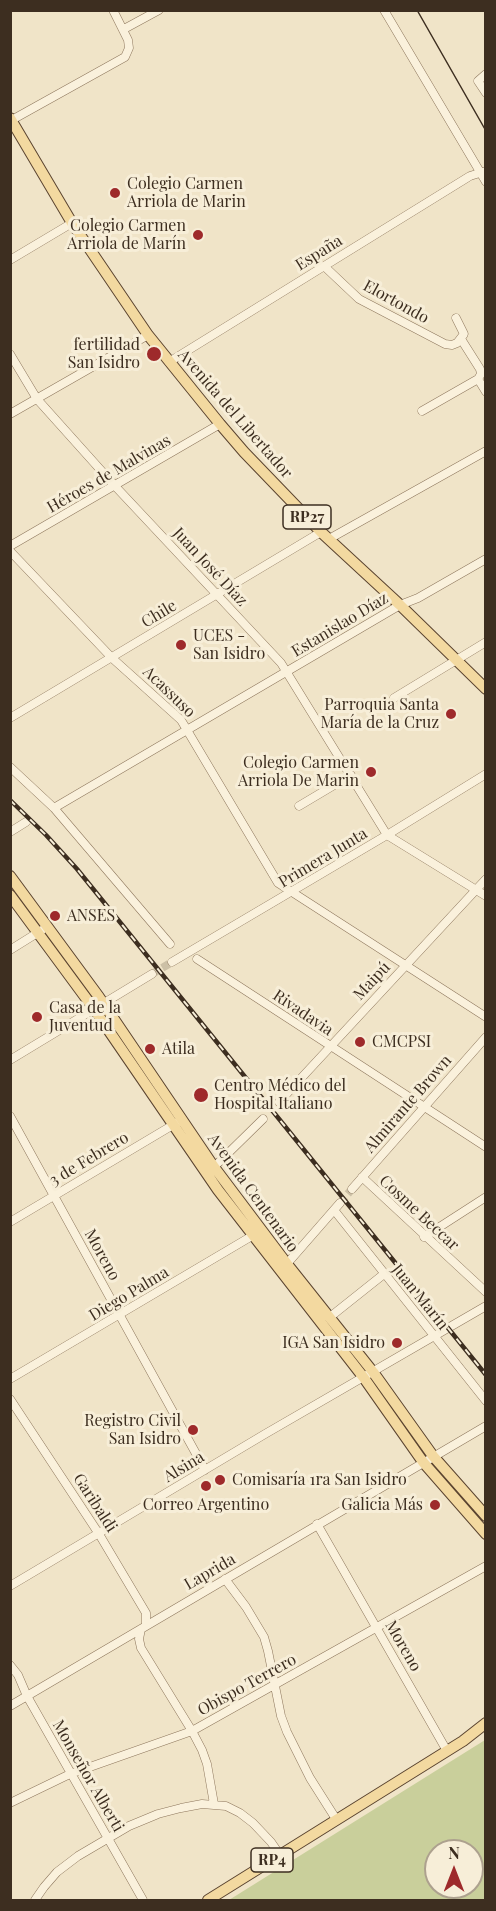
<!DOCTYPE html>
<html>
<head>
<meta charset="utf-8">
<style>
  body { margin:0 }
  #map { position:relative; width:496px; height:1911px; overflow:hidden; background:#f0e4c8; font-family:"Playfair Display",serif }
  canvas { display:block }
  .frame { position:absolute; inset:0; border:12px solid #3d2e20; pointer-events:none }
  .north { position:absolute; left:424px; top:1839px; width:60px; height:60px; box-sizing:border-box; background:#f7eed8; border:2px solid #ada18e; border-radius:50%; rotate:0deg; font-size:16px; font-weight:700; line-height:24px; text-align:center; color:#3d2e20 }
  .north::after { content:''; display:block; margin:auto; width:21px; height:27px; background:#9e2a2b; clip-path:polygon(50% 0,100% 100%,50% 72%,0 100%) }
</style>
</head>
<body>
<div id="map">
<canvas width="496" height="1911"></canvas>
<div class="frame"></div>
<div class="north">N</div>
</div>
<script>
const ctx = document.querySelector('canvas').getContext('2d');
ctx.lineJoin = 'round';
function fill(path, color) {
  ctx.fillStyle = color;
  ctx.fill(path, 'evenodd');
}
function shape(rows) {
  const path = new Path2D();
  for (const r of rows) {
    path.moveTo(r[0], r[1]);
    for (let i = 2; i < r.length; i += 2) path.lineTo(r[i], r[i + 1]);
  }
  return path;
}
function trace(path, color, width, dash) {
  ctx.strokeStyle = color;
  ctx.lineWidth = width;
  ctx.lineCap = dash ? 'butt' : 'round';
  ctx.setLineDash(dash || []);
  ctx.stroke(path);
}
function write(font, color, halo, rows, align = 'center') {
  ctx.font = font + ' "Playfair Display",serif';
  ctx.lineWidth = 6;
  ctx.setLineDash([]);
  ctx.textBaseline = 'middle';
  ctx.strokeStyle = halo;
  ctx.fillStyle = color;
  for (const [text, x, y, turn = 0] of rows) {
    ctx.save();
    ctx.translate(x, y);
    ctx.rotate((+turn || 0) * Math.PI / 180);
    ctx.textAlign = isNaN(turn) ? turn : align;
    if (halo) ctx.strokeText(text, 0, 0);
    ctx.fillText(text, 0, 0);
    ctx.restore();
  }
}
fill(shape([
  [485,1740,485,1900,229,1900],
  [436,1851,472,1851,472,1887,436,1887]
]), '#c9cf9b');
trace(shape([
  [152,974,172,962],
  [340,1203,352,1189]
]), '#ccc0a6', 8, [8, 4]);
const minor = shape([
  [384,10,486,182],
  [124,29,159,10],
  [478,81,486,93],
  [478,81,486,74],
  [10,121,125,57,129,48,128,40,113,10],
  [10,260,72,223],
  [324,266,359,299,445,344,452,345,457,343,464,334,456,318],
  [461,339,480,369,481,374,478,379,486,392],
  [10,354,37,399,115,486,281,663,387,835,486,896],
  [169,362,470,176,486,171],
  [422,411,478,379],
  [10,414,148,335],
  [329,539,486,451],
  [10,546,220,424],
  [10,551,112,658,181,720,278,883,486,1017],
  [394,698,486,642],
  [10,718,321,532],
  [10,767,54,808,170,944],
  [299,806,351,775],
  [54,808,400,605,418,598,486,559],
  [10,832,26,822],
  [10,950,42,930],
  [197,959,486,1147],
  [172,962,387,835,486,774],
  [10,1060,152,974],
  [279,1102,486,879],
  [10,1116,205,1470],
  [214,1167,263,1119],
  [362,1177,486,1292],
  [352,1189,486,1037],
  [334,1210,486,1401],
  [10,1222,178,1122],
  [424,1237,486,1197],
  [285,1266,340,1203],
  [330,1317,384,1274],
  [10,1379,257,1233],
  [10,1399,99,1534,146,1613,146,1625],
  [317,1524,447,1751],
  [225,1579,246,1607,264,1637,268,1651,281,1716,287,1732,310,1778,336,1819],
  [10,1586,265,1434,486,1306],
  [141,1629,139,1639,141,1648,192,1731,202,1750,207,1764,214,1804],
  [10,1665,18,1675,27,1696,143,1900],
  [10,1706,486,1426],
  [10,1803,70,1774,192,1731,486,1566],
  [35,1900,44,1887,57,1872,78,1856,129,1826,158,1814,181,1808,202,1804,226,1806,240,1813,253,1823,271,1842,280,1855]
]);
const major = shape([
  [10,118,72,223,148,335,220,424,244,452,321,532,400,605,486,689],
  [10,876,99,997,214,1167,287,1264,373,1372,433,1456,486,1516],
  [10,895,94,1009,218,1190,364,1378,423,1462,486,1534],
  [208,1900,463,1741,486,1723]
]);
trace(minor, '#8d765c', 9);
trace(major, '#5b4430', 12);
trace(minor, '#faf1dc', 8);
trace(major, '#f3d9a0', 10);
trace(shape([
  [417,10,486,131]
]), '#3d2e20', 1.5);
const rail = shape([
  [10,800,46,835,77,869,486,1375]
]);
trace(rail, '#3d2e20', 4.5);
trace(rail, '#f7eed8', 2, [7]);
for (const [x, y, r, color] of [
  [115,193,6,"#9e2a2b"],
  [198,235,6,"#9e2a2b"],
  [154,354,8,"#9e2a2b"],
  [181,645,6,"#9e2a2b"],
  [451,714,6,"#9e2a2b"],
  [371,772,6,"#9e2a2b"],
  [55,916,6,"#9e2a2b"],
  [37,1017,6,"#9e2a2b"],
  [360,1042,6,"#9e2a2b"],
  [150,1049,6,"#9e2a2b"],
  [201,1095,8,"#9e2a2b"],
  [397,1343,6,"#9e2a2b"],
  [193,1430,6,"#9e2a2b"],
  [220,1480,6,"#9e2a2b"],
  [206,1486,6,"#9e2a2b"],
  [435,1505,6,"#9e2a2b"]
]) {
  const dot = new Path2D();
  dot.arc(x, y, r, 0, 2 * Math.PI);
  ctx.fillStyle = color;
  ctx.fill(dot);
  trace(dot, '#f7eed8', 2);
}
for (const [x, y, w] of [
  [307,517,48],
  [272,1860,42]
]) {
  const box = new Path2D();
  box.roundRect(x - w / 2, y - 12, w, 24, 4.5);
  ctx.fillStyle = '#f7eed8';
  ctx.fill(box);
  trace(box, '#3d2e20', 1.5);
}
write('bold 15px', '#3d2e20', null, [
  ["RP27",307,517],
  ["RP4",272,1860]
]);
write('16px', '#3d2e20', '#f7eed8', [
  ["Colegio Carmen",127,184],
  ["Arriola de Marin",127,202],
  ["Colegio Carmen",186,226,"right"],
  ["Arriola de Marín",186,244,"right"],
  ["fertilidad",140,345,"right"],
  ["San Isidro",140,363,"right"],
  ["UCES -",193,636],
  ["San Isidro",193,654],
  ["Parroquia Santa",439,705,"right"],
  ["María de la Cruz",439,723,"right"],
  ["Colegio Carmen",359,763,"right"],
  ["Arriola De Marin",359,781,"right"],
  ["ANSES",67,916],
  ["Casa de la",49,1008],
  ["Juventud",49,1026],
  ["CMCPSI",372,1042],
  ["Atila",162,1049],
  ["Centro Médico del",214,1086],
  ["Hospital Italiano",214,1104],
  ["IGA San Isidro",385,1343,"right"],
  ["Registro Civil",181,1421,"right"],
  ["San Isidro",181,1439,"right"],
  ["Comisaría 1ra San Isidro",232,1480],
  ["Correo Argentino",206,1505,"center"],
  ["Galicia Más",423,1505,"right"]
], 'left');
write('16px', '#3d2e20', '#f7eed8', [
  ["España",319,253,-32],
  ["Elortondo",396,302,29],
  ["Avenida del Libertador",235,414,49],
  ["Héroes de Malvinas",109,474,-30],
  ["Juan José Díaz",210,567,47],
  ["Chile",159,614,-31],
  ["Estanislao Díaz",340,625,-31],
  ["Acassuso",169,692,44],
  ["Primera Junta",323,858,-31],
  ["Maipú",372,981,-47],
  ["Rivadavia",303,1013,34],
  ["Almirante Brown",408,1104,-49],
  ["3 de Febrero",89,1159,-31],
  ["Avenida Centenario",253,1193,54],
  ["Cosme Beccar",419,1213,43],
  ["Moreno",102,1255,61],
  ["Diego Palma",129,1294,-31],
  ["Juan Marín",420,1297,51],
  ["Alsina",184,1467,-31],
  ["Garibaldi",95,1503,57],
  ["Laprida",210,1572,-30],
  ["Moreno",403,1646,60],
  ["Obispo Terrero",247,1685,-29],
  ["Monseñor Alberti",88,1776,60]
]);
</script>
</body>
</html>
